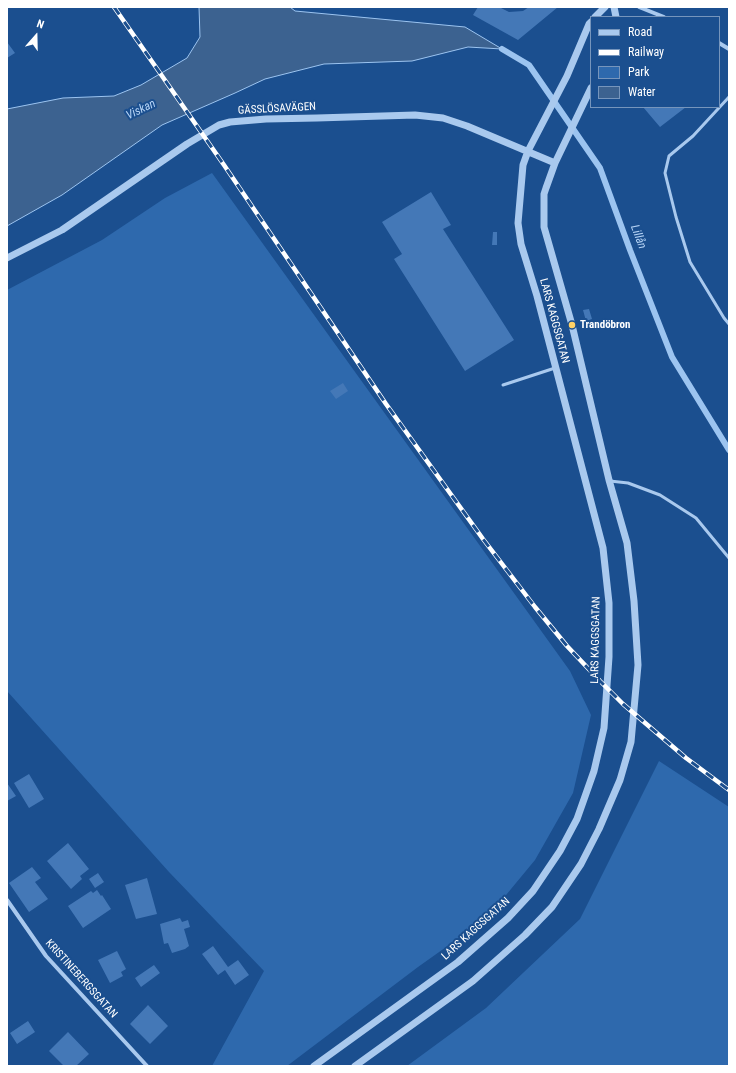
<!DOCTYPE html>
<html>
<head>
<meta charset="utf-8">
<style>
  body { margin:0 }
  #map { position:relative; width:736px; height:1073px; overflow:hidden; background:#1b4f8f; font-family:"Roboto Condensed",sans-serif }
  canvas { display:block }
  .frame { position:absolute; inset:0; border:8px solid #fff; pointer-events:none }
  .legend { position:absolute; left:590px; top:16px; width:130px; height:92px; box-sizing:border-box; background:#1b4f8f; border:1px solid #7695bc; margin:0; padding:5px 7px; list-style:none; font-size:12px; color:#fff }
  .legend li { display:flex; align-items:center; gap:8px; height:20px }
  .legend b { width:20px; border:1px solid #7695bc }
  .north { position:absolute; left:16px; top:16px; width:40px; height:40px; -webkit-text-stroke:3px #1b4f8f; paint-order:stroke; rotate:20deg; font-size:11px; font-weight:700; line-height:16px; text-align:center; color:#fff }
  .north::after { content:''; display:block; margin:auto; width:14px; height:18px; background:#fff; clip-path:polygon(50% 0,100% 100%,50% 72%,0 100%) }
</style>
</head>
<body>
<div id="map">
<canvas width="736" height="1073"></canvas>
<div class="frame"></div>
<ul class="legend">
<li><b style="height:5px;background:#a9c9ee"></b>Road</li>
<li><b style="height:5px;background:#fff"></b>Railway</li>
<li><b style="height:11px;background:#2e69ad"></b>Park</li>
<li><b style="height:11px;background:#3c6290"></b>Water</li>
</ul>
<div class="north">N</div>
</div>
<script>
const ctx = document.querySelector('canvas').getContext('2d');
ctx.lineJoin = 'round';
function fill(path, color) {
  ctx.fillStyle = color;
  ctx.fill(path, 'evenodd');
}
function shape(rows) {
  const path = new Path2D();
  for (const r of rows) {
    path.moveTo(r[0], r[1]);
    for (let i = 2; i < r.length; i += 2) path.lineTo(r[i], r[i + 1]);
  }
  return path;
}
function trace(path, color, width, dash) {
  ctx.strokeStyle = color;
  ctx.lineWidth = width;
  ctx.lineCap = dash ? 'butt' : 'round';
  ctx.setLineDash(dash || []);
  ctx.stroke(path);
}
function write(font, color, halo, rows, align = 'center') {
  ctx.font = font + ' "Roboto Condensed",sans-serif';
  ctx.lineWidth = 4;
  ctx.setLineDash([]);
  ctx.textBaseline = 'middle';
  ctx.strokeStyle = halo;
  ctx.fillStyle = color;
  for (const [text, x, y, turn = 0] of rows) {
    ctx.save();
    ctx.translate(x, y);
    ctx.rotate((+turn || 0) * Math.PI / 180);
    ctx.textAlign = isNaN(turn) ? turn : align;
    if (halo) ctx.strokeText(text, 0, 0);
    ctx.fillText(text, 0, 0);
    ctx.restore();
  }
}
fill(shape([
  [212,173,570,671,591,715,573,793,535,860,487,918,418,967,287,1066,212,1066,264,971,169,872,7,691,7,290,102,240,165,198],
  [659,761,729,807,729,1066,407,1066,486,1008,580,919]
]), '#2e69ad');
const water = shape([
  [199,7,290,7,295,11,465,27,502,49,468,47,412,61,324,64,265,79,235,93,162,125,62,195,7,226,7,109,63,98,114,96,141,85,187,58,200,37,199,7]
]);
fill(water, '#3c6290');
trace(water, '#9cc4f0', 1);
trace(shape([
  [502,49,529,65,600,168,630,250,672,357,729,450]
]), '#9cc4f0', 6);
fill(shape([
  [478,7,499,7,509,12,523,11,529,7,558,7,518,40,473,15],
  [7,42,15,53,7,58],
  [643,107,686,107,660,127,654,120],
  [431,192,451,225,443,229,514,340,465,371,394,259,402,254,382,222],
  [493,232,497,232,497,245,492,245],
  [589,309,592,319,586,321,583,310],
  [343,383,348,391,336,399,330,391],
  [29,774,44,799,29,808,14,783],
  [7,783,16,796,7,801],
  [68,843,89,869,80,876,82,879,71,889,47,861],
  [32,867,41,878,35,882,48,899,29,912,9,883],
  [98,873,104,882,95,888,89,879],
  [147,878,157,914,136,919,125,885],
  [97,890,101,896,102,895,111,909,83,928,68,906,91,891,93,893],
  [180,918,182,922,188,920,190,927,184,929,189,946,185,949,172,953,168,943,164,944,160,924],
  [213,946,228,967,238,960,249,975,235,985,225,970,218,975,202,954],
  [117,951,126,969,121,972,123,976,110,983,98,960],
  [154,965,160,973,141,987,135,978],
  [148,1005,168,1026,150,1044,130,1024],
  [28,1021,35,1032,17,1044,10,1033],
  [68,1032,89,1054,76,1066,64,1066,49,1051]
]), '#4478b7');
trace(shape([
  [729,97,693,136,669,156,665,173,676,217,690,262,724,318,729,324],
  [503,385,555,368],
  [610,481,628,483,660,495,696,518,729,558]
]), '#a9c9ee', 3);
trace(shape([
  [639,7,664,17],
  [719,43,729,49],
  [7,900,46,956,147,1066]
]), '#a9c9ee', 4);
trace(shape([
  [614,7,616,17],
  [595,17,605,7],
  [7,258,62,230,187,144,219,125,230,122,266,119,317,118,415,115,443,118,467,126,555,163],
  [314,1066,458,962,508,918,533,891,560,851,577,819,594,771,604,728,609,657,609,603,603,548,537,296,521,244,518,223,523,165,528,151,567,76,589,24,591,22],
  [355,1066,473,981,525,935,552,907,581,864,599,829,620,780,631,742,638,665,634,601,627,543,609,480,572,325,544,227,544,194,546,188,555,163,591,88]
]), '#a9c9ee', 7);
const rail = shape([
  [114,7,224,165,386,404,483,539,535,607,567,646,600,681,623,704,686,758,729,790]
]);
trace(rail, '#fff', 4.5);
trace(rail, '#1b4f8f', 3, [9]);
for (const [x, y, r, color] of [
  [572,325,4,"#ffd166"]
]) {
  const dot = new Path2D();
  dot.arc(x, y, r, 0, 2 * Math.PI);
  ctx.fillStyle = color;
  ctx.fill(dot);
  trace(dot, '#1b4f8f', 1.5);
}
write('11px', '#fff', '#1b4f8f', [
  ["GÄSSLÖSAVÄGEN",277,109,-3],
  ["LARS KAGGSGATAN",554,321,75],
  ["LARS KAGGSGATAN",596,640,-89],
  ["LARS KAGGSGATAN",476,929,-42],
  ["KRISTINEBERGSGATAN",81,979,48]
]);
write('bold 11px', '#fff', '#1b4f8f', [
  ["Trandöbron",580,325]
], 'left');
write('italic 12px', '#b5d3f5', '#1b4f8f', [
  ["Viskan",141,110,-26],
  ["Lillån",638,237,69]
]);
</script>
</body>
</html>
